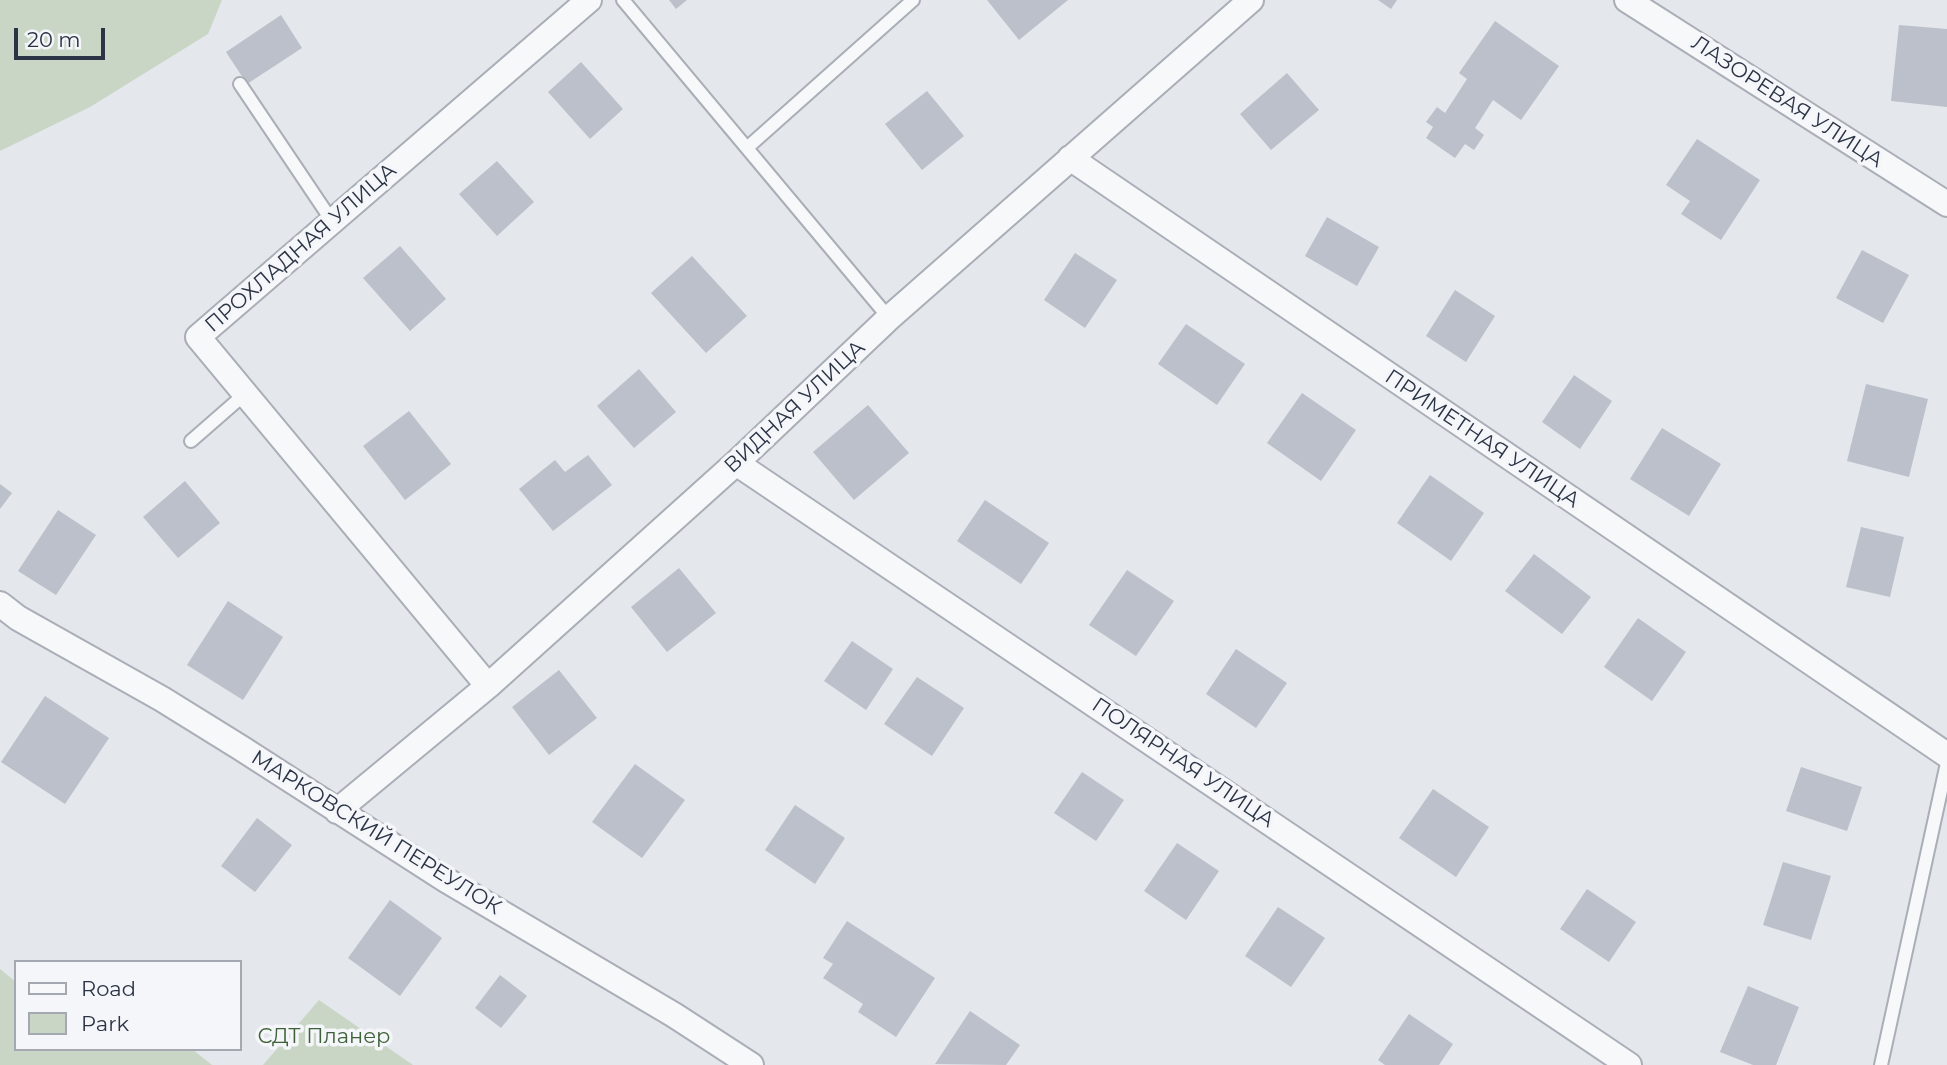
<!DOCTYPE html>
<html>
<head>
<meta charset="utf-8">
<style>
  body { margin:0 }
  #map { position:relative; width:1947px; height:1065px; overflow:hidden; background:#e4e7ec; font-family:Montserrat,sans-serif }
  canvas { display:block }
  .legend { position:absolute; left:14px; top:960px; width:228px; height:91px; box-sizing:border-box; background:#f4f6f9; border:2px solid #a4a8b1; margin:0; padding:9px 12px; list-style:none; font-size:21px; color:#2b3445 }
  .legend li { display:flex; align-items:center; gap:14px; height:35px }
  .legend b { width:35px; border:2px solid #a4a8b1 }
  .scale { position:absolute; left:14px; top:28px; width:91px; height:32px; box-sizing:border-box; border:4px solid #2b3445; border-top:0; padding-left:9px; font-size:21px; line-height:24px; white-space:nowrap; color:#2b3445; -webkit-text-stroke:5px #f4f6f9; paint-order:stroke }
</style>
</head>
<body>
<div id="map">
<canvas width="1947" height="1065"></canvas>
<ul class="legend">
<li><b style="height:9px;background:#f7f8fa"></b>Road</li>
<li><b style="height:19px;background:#c9d6c5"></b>Park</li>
</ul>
<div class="scale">20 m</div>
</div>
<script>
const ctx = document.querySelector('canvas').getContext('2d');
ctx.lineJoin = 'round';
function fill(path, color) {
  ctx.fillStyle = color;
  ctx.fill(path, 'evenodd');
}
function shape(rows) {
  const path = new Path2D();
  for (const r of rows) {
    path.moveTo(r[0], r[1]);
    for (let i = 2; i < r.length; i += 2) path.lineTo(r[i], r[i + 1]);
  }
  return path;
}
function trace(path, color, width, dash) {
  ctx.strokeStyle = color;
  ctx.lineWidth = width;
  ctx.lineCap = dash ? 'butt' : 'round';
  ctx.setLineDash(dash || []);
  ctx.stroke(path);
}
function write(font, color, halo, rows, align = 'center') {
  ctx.font = font + ' Montserrat,sans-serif';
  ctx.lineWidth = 7;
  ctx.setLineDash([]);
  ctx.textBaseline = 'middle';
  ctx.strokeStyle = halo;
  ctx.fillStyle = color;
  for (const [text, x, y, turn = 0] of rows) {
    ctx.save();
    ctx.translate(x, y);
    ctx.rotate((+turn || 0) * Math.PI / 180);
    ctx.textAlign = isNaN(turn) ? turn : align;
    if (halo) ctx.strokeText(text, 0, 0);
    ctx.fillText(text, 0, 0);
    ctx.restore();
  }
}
fill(shape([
  [0,0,222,0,208,34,90,107,0,151],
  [0,969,16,982,16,1049,192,1049,212,1065,0,1065],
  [319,1000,413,1065,263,1065]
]), '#c9d6c5');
fill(shape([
  [669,0,687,0,676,9],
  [987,0,1068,0,1019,40],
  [1378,0,1397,0,1391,9],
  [281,15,302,48,247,84,226,52],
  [1495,21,1559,66,1521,120,1493,100,1475,128,1484,135,1474,150,1465,144,1455,158,1426,138,1433,127,1426,122,1437,107,1445,113,1467,79,1459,73],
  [1899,25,1947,29,1947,107,1891,101],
  [581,62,623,109,590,139,548,92],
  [1287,73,1319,110,1271,150,1240,114],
  [927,91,964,136,922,170,885,124],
  [1697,139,1760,180,1721,240,1681,214,1690,201,1666,185],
  [497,161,534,202,497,236,459,194],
  [1327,217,1379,247,1357,286,1305,256],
  [400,246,446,299,410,331,363,278],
  [1862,250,1909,275,1883,323,1836,298],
  [1075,253,1117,280,1085,328,1044,300],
  [692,256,747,316,706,353,651,293],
  [1455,290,1495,316,1466,362,1426,336],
  [1186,324,1245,364,1217,405,1158,364],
  [639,369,676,412,634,448,597,406],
  [1574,375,1612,401,1580,449,1542,422],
  [1866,384,1928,399,1909,477,1847,461],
  [1302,393,1356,430,1321,481,1267,443],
  [868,405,909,453,854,500,813,452],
  [409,411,451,464,405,500,363,446],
  [1662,428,1721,464,1689,516,1630,479],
  [588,455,612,485,553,531,519,489,555,460,565,472],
  [1430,475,1484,513,1451,561,1397,523],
  [185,481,220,523,178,558,143,517],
  [0,484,12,493,0,509],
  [985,500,1049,543,1021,584,957,541],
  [58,510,96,535,56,595,18,571],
  [1861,527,1904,537,1890,597,1846,587],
  [1534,554,1591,597,1562,634,1505,591],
  [679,568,716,613,667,652,631,607],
  [1127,570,1174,601,1136,656,1089,625],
  [228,601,283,637,243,700,187,665],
  [1638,618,1686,652,1652,701,1604,667],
  [852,641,893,669,866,710,824,681],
  [1236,649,1287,683,1256,728,1206,694],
  [559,670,597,718,549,755,512,707],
  [917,677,964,708,932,756,884,724],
  [45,696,109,738,65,804,1,762],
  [635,764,685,800,642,858,592,822],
  [1801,767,1862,787,1847,831,1786,811],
  [1082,772,1124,800,1096,841,1054,813],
  [1433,789,1489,827,1456,877,1399,838],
  [795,805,845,838,815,884,765,850],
  [257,818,292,845,255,892,221,866],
  [1177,843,1219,871,1186,920,1144,891],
  [1783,862,1831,876,1811,940,1763,925],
  [1587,889,1636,922,1609,962,1560,929],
  [390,900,442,938,400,996,348,958],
  [1278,907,1325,938,1291,987,1245,956],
  [847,921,935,978,896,1037,858,1012,863,1004,823,978,833,964,823,958],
  [500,975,527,996,501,1028,475,1008],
  [1748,986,1799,1007,1776,1065,1753,1065,1720,1052],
  [970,1011,1020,1045,1006,1065,935,1064],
  [1409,1014,1453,1044,1439,1065,1385,1065,1378,1060]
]), '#bbc0ca');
const lane = shape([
  [623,0,889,318],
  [240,84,332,221],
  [748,147,913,0],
  [191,441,246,393],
  [1881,1065,1947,763]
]);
const street = shape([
  [1627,0,1947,204],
  [1070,158,1947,755],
  [736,463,1629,1065],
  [0,604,18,618,162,699,241,748,446,880,674,1015,751,1065],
  [488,686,198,337,589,0],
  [337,811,488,686,736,463,889,318,1251,0]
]);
trace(lane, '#a9aeb7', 16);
trace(street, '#a9aeb7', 28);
trace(lane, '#f7f8fa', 12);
trace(street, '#f7f8fa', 24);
write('21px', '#2b3445', '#f4f6f9', [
  ["ЛАЗОРЕВАЯ УЛИЦА",1787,102,33],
  ["ПРОХЛАДНАЯ УЛИЦА",301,248,-41],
  ["ВИДНАЯ УЛИЦА",795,407,-43],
  ["ПРИМЕТНАЯ УЛИЦА",1482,439,34],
  ["ПОЛЯРНАЯ УЛИЦА",1183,763,34],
  ["МАРКОВСКИЙ ПЕРЕУЛОК",376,833,32]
]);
write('21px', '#3f6138', '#f4f6f9', [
  ["СДТ Планер",324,1037]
]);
</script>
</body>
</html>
